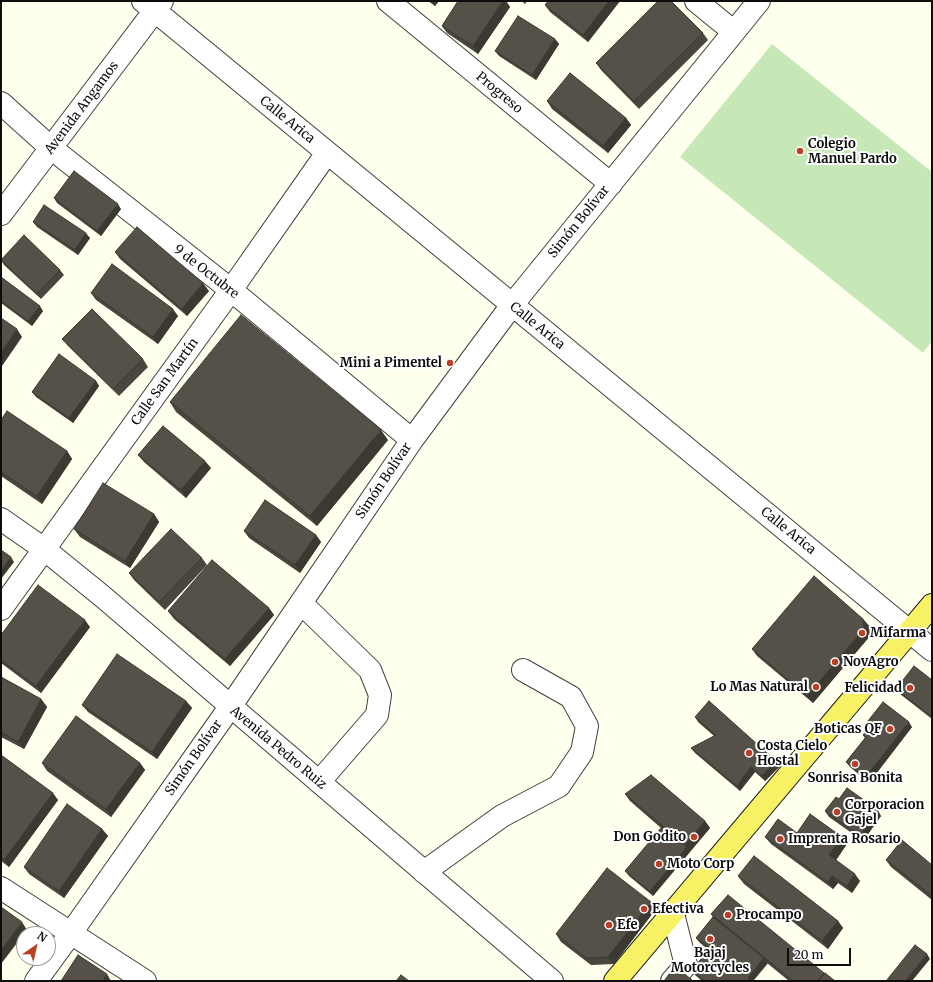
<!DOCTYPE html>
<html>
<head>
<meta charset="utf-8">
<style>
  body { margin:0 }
  #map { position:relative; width:933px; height:982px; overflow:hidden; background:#feffed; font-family:Merriweather,serif }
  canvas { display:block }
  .frame { position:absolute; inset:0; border:2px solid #0d0d0d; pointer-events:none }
  .north { position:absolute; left:16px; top:926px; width:40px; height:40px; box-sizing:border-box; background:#fff; border:1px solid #9e9e9e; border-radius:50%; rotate:34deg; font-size:11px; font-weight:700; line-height:16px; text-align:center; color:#0d0d0d }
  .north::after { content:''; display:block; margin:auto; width:14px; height:18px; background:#bb3f27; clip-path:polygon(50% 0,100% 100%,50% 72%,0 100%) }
  .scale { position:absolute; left:787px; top:948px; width:64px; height:18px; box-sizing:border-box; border:2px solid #0d0d0d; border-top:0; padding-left:5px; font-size:12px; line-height:14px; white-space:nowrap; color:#0d0d0d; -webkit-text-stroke:3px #fff; paint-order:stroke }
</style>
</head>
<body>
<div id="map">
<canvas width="933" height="982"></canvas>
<div class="frame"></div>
<div class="north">N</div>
<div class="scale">20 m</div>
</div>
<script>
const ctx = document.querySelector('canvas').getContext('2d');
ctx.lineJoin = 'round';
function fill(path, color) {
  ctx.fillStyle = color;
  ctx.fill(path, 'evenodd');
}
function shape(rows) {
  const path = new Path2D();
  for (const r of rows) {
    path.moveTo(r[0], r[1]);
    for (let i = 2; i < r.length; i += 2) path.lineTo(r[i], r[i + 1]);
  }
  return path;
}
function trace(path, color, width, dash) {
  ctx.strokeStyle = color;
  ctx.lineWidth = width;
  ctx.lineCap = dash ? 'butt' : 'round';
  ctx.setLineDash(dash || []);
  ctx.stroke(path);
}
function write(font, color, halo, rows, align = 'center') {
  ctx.font = font + ' Merriweather,serif';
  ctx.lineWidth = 4;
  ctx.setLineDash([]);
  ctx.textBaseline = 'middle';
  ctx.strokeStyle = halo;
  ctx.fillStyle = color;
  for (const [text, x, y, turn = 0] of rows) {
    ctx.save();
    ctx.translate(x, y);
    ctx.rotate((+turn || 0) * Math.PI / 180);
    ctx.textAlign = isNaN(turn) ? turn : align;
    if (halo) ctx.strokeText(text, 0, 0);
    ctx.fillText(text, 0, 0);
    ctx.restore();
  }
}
fill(shape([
  [772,44,932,172,932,341,923,353,680,157]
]), '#c6e8b7');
const minor = shape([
  [143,1,932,650],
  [388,1,611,184],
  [696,1,734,32],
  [1,103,51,148,231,290,412,440],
  [1,214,162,1],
  [1,519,44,549,102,596,552,981],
  [301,603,370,670,380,695,377,715,319,782],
  [1,609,231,290,327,153],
  [424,872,502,816,559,786,582,752,587,726,571,697,523,670],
  [1,888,145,981],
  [36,981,71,933,230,707,412,440,512,305,759,1],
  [672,981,686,965,673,914]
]);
const major = shape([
  [615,981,932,605]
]);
trace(minor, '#404040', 24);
trace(major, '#1e1e1e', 24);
trace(minor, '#fff', 22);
trace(major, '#f7f265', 22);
fill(shape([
  [428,1,439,1,435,6],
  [458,1,506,1,510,7,478,54,447,33,442,26],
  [620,1,588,42,550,12,545,5],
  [703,33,708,40,639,109,601,70,596,63],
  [555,39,559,44,536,80,499,56,495,51],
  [547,101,626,118,631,125,608,153,552,109],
  [54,198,121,209,101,236,57,203],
  [33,222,90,238,78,255,37,227],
  [115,252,209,291,187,316,120,259],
  [1,260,60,270,64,275,41,299,4,265],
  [1,277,43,311,32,326,1,303],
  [91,293,178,316,158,344,96,300],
  [62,339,143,359,148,367,119,396,68,346],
  [96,381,99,386,73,423,36,397,32,392],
  [170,402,388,440,317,526,176,412],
  [1,420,67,451,72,459,42,504,1,476],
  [138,455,211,468,186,498,144,462],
  [154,514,159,522,130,568,80,537,74,529],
  [244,531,316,535,321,542,300,573,249,538],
  [202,558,207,565,165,610,134,580,129,573],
  [269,608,274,615,230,666,174,619,168,611],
  [863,619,869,626,870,636,813,703,757,656,752,649],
  [90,627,41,693,1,663,1,635],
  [1,677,41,699,47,707,24,749,1,737],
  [932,680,932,719,900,694,896,689],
  [186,701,192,708,157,759,88,712,82,705],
  [695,717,780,766,765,781,755,772,740,791,695,753,691,748,714,736,698,722],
  [864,726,912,727,869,783,850,767,846,762,865,738,863,735,867,730],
  [1,755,58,800,9,867,1,861],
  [42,763,140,763,145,770,111,817,47,771],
  [625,794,705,821,710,828,653,896,629,876,625,871,661,828,630,801],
  [839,799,881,816,863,841,829,817,825,811],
  [102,829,108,836,64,898,29,874,24,867],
  [797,833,847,844,836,860,860,881,852,893,838,883,833,889,771,844,765,837],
  [886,860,932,865,932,900,891,867],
  [738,876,838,921,843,928,828,949,744,884],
  [656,909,614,964,591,965,561,942,556,934],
  [711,914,824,973,835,981,789,981,767,963,768,963,753,981,702,981,695,975,692,970,709,950,700,943,696,938,713,917]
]), '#49463f');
fill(shape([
  [431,1,439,1,435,6],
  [503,1,506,1,510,7,478,54,473,46],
  [522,1,527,1,525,4],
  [609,1,620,1,588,42,583,35],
  [555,39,559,44,536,80,532,75],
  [626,118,631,125,608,153,603,146],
  [118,204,121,209,101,236,97,231],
  [86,233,90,238,78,255,75,250],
  [203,283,209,291,187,316,182,309],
  [40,306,43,311,32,326,28,321],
  [173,309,178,316,158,344,153,337],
  [17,329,22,337,2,366,1,365,1,352],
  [96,381,99,386,73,423,69,418],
  [381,430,388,440,317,526,310,516],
  [67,451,72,459,42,504,37,496],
  [205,461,211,468,186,498,181,490],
  [154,514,159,522,130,568,125,561],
  [316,535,321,542,300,573,295,565],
  [11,557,14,562,1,579,1,570],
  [269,608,274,615,230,666,225,659],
  [863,619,869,626,870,636,813,703,807,696],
  [85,620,90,627,41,693,36,686],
  [41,699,47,707,24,749,18,742],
  [186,701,192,708,157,759,152,752],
  [909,722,912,727,869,783,865,778],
  [776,761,780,766,765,781,762,776],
  [140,763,145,770,111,817,106,809],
  [751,767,755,772,740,791,737,786],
  [53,793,58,800,9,867,4,860],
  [878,810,881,816,863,841,860,836],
  [705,821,710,828,653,896,650,891,687,847,685,845],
  [102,829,108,836,64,898,59,891],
  [842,837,847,844,834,863,829,855],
  [855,874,860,881,852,893,847,886],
  [832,876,838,883,833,889,828,882],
  [651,902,656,909,614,964,608,957],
  [838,921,843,928,828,949,822,941],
  [22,922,27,930,1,964,1,950],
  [927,954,930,959,912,981,905,981],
  [764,958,768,963,753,981,750,981,748,978],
  [107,974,111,981,102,981]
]), '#3c3933');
const building = shape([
  [458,1,503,1,473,46,442,26,458,1],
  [548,1,609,1,583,35,545,5,548,1],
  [658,1,671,1,703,33,634,101,596,63,658,1],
  [518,16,555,39,532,75,495,51,518,16],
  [570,73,626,118,603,146,547,101,570,73],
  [74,171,118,204,97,231,54,198,74,171],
  [44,205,86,233,75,250,33,222,44,205],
  [137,227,203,283,182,309,115,252,137,227],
  [24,235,60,270,37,294,1,260,24,235],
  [112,264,173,309,153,337,91,293,112,264],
  [1,277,40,306,28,321,1,301,1,277],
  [92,309,143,359,113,389,62,339,92,309],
  [241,315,381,430,310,516,170,402,241,315],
  [1,318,17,329,1,352,1,318],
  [59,354,96,381,69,418,32,392,59,354],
  [7,411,67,451,37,496,1,472,1,420,7,411],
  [163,426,205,461,181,490,138,455,163,426],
  [103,483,154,514,125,561,74,529,103,483],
  [265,500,316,535,295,565,244,531,265,500],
  [171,529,202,558,159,602,129,573,171,529],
  [1,550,11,557,1,570,1,550],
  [212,560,269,608,225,659,168,611,212,560],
  [814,576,863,619,864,629,807,696,752,649,814,576],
  [38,585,85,620,36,686,1,660,1,635,38,585],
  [117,654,186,701,152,752,82,705,117,654],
  [914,666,932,680,932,717,896,689,914,666],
  [1,677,41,699,18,742,1,732,1,677],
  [709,701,776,761,762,776,751,767,737,786,691,748,716,735,695,717,709,701],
  [883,702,909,722,865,778,846,762,866,737,863,735,868,729,864,726,883,702],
  [76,716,140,763,106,809,42,763,76,716],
  [1,755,53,793,4,860,1,857,1,755],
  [651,775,705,821,685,845,625,794,651,775],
  [847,788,878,810,860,836,825,811,836,797,839,799,847,788],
  [67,804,102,829,59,891,24,867,67,804],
  [810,814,842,837,829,855,855,874,847,886,832,876,828,882,765,837,778,819,797,833,810,814],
  [662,827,687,847,650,891,625,871,662,827],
  [902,840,932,865,932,896,886,860,902,840],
  [754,856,838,921,822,941,738,876,754,856],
  [607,868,651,902,608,957,586,958,556,934,607,868],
  [728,895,824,973,818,981,793,981,711,914,728,895],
  [1,907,22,922,1,950,1,907],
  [713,917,764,958,748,978,751,981,705,981,692,970,710,948,696,938,713,917],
  [915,945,927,954,905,981,886,981,915,945],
  [78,955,107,974,102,981,61,981,78,955],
  [675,966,692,980,691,981,664,981,675,966],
  [825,973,835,981,818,981,825,973],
  [401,975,409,981,396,981,401,975]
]);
fill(building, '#555149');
trace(building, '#3c3933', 1);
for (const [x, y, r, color] of [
  [800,151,4,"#bb3f27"],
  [450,363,4,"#bb3f27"],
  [862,633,4,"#bb3f27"],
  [835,662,4,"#bb3f27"],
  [816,687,4,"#bb3f27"],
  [910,688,4,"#bb3f27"],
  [890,729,4,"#bb3f27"],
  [749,753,4,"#bb3f27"],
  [855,764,4,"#bb3f27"],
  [837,812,4,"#bb3f27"],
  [694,837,4,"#bb3f27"],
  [780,839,4,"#bb3f27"],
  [659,864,4,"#bb3f27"],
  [644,909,4,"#bb3f27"],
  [728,915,4,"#bb3f27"],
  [609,925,4,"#bb3f27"],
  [710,939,4,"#bb3f27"]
]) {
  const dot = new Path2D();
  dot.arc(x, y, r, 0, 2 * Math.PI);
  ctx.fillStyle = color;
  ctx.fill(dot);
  trace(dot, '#fff', 1.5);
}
write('13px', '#0d0d0d', '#fff', [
  ["Progreso",499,93,40],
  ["Avenida Angamos",82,108,-53],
  ["Calle Arica",287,120,39],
  ["Simón Bolívar",579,222,-51],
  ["9 de Octubre",206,272,38],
  ["Calle Arica",537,326,39],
  ["Calle San Martín",165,382,-54],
  ["Simón Bolívar",384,481,-56],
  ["Calle Arica",788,531,39],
  ["Avenida Pedro Ruiz",278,748,40],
  ["Simón Bolívar",194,758,-55]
]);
write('bold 13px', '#0d0d0d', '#fff', [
  ["Colegio",808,144],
  ["Manuel Pardo",808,159],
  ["Mini a Pimentel",442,363,"right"],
  ["Mifarma",870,633],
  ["NovAgro",843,662],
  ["Lo Mas Natural",808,687,"right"],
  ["Felicidad",902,688,"right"],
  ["Boticas QF",882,729,"right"],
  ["Costa Cielo",757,746],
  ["Hostal",757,761],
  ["Sonrisa Bonita",855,778,"center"],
  ["Corporacion",845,805],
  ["Gajel",845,820],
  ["Don Godito",686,837,"right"],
  ["Imprenta Rosario",788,839],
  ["Moto Corp",667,864],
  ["Efectiva",652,909],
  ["Procampo",736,915],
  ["Efe",617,925],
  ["Bajaj",710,953,"center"],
  ["Motorcycles",710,968,"center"]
], 'left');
</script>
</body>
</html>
